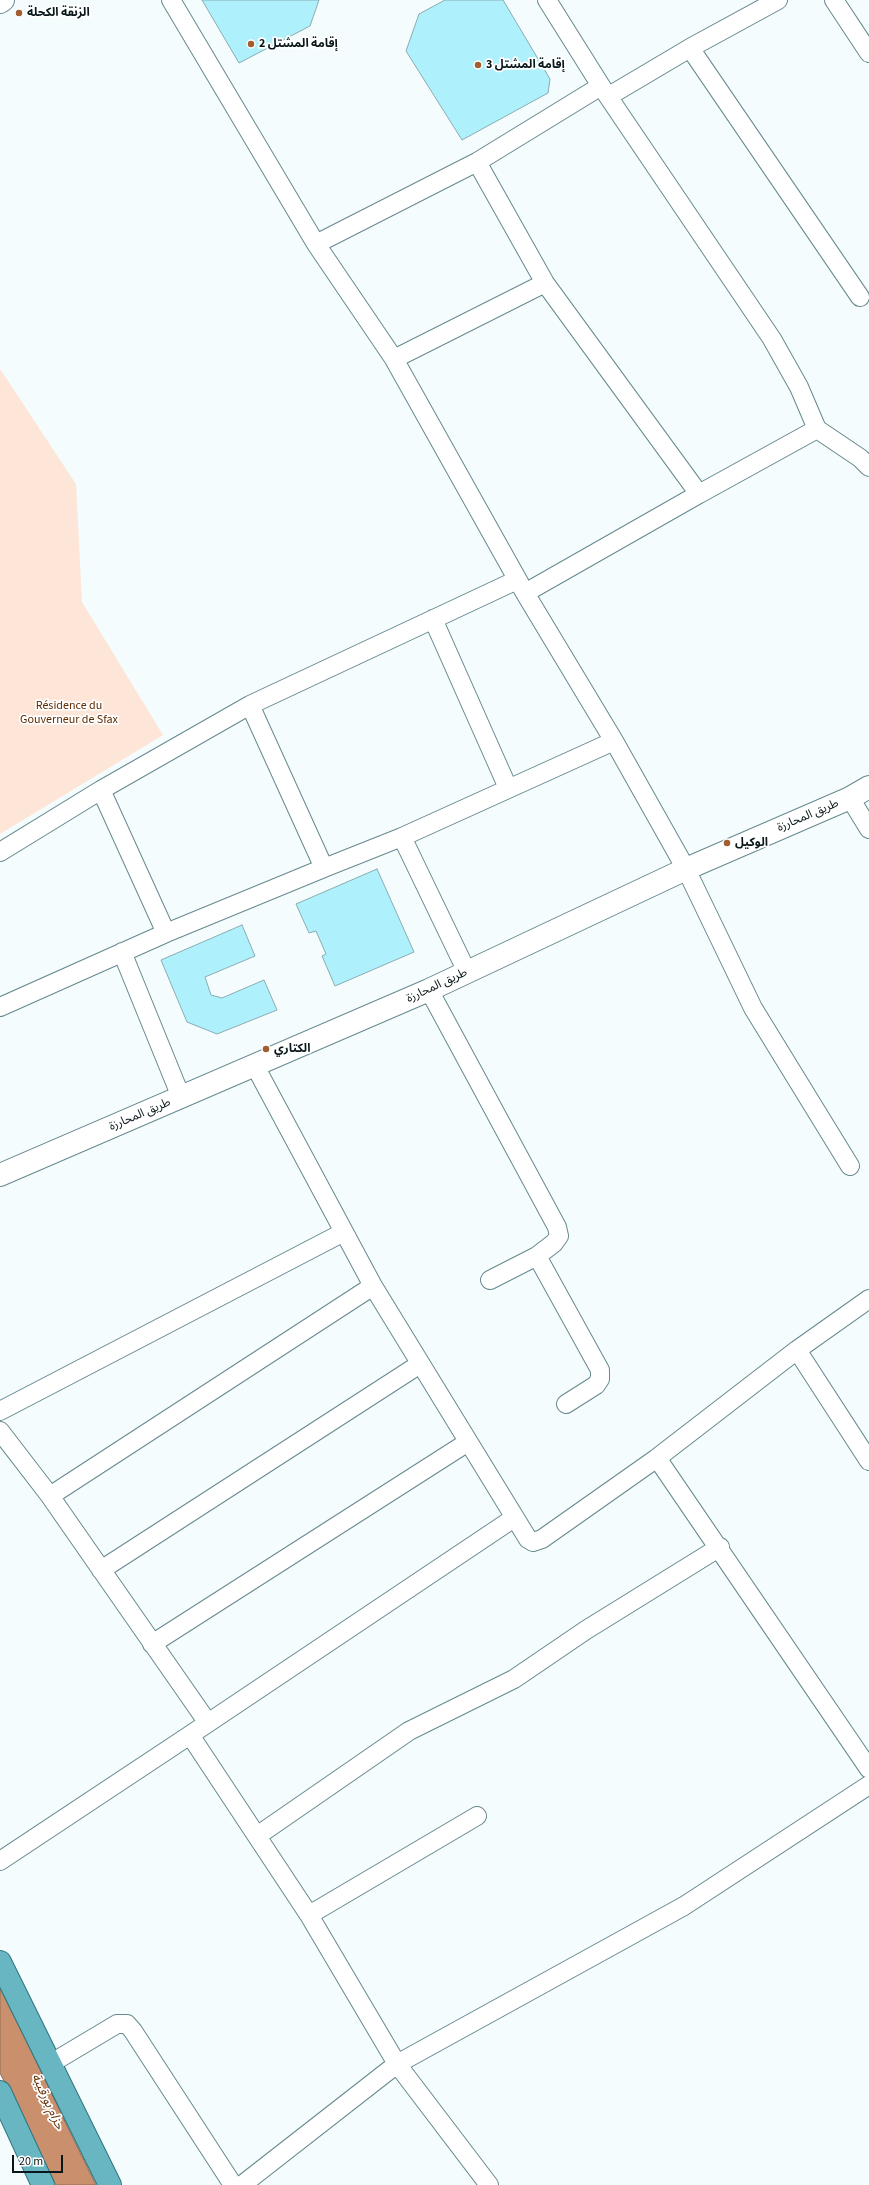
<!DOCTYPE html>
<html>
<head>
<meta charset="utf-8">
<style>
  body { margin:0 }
  #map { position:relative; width:869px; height:2185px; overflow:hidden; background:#f4fcfd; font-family:"Source Sans 3",sans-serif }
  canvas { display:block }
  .scale { position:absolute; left:12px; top:2155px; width:51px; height:18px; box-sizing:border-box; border:2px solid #0a171a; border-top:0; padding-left:5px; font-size:12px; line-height:14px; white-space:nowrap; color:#0a171a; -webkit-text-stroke:3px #fff; paint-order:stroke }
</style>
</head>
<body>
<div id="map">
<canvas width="869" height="2185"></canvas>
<div class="scale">20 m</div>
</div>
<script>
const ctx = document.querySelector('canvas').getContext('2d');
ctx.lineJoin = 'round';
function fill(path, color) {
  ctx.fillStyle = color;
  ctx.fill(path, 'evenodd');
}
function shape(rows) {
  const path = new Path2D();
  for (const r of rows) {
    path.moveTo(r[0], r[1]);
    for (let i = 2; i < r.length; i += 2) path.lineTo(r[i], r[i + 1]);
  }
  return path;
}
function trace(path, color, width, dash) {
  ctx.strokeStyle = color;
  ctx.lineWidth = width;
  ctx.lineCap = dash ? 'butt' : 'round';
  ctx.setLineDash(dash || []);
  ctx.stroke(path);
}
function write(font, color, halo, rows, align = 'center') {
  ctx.font = font + ' "Source Sans 3","Noto Sans Arabic",sans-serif';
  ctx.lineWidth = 3.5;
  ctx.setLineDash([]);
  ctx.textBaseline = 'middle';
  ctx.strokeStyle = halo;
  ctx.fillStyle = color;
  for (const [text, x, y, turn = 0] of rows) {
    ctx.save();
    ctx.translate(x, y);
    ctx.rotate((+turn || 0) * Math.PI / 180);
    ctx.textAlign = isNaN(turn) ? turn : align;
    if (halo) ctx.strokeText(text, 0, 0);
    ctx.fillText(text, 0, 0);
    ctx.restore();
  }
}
fill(shape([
  [0,369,76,484,82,602,163,735,0,834]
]), '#fde5d7');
const water = shape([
  [0,1985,69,2130,96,2185,56,2185,0,2073,0,1985]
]);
fill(water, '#ca906d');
trace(water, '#906c54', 1);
const building = shape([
  [202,0,319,0,310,26,239,63,202,0],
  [445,0,503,0,550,79,548,93,462,140,406,51,419,14,445,0],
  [377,869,414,952,335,986,322,956,326,954,316,931,309,933,296,904,377,869],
  [242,925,255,956,205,977,211,995,222,998,264,980,277,1010,217,1034,187,1022,161,960,242,925]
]);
fill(building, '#aef1fc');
trace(building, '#89acb2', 1);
const minor = shape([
  [171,0,316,244,394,359,525,593,614,741,686,869,753,1008,850,1166],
  [834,0,869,53],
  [690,48,860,297],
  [609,96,690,48,778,0],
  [477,162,545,283,699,494,817,429,799,387,772,339,601,86,547,0],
  [316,244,477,162,601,86],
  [394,359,545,283],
  [817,429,860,458,869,467],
  [525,593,699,494],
  [433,619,508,788],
  [850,798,869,829],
  [402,837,467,972],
  [0,852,101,790,250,705,517,580],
  [324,868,402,837,614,741],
  [166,933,324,868,250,705],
  [122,952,181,1097],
  [429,990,557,1227,559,1236,554,1243,537,1256,600,1370,600,1379,596,1385,566,1404],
  [0,1007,166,933,101,790],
  [255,1066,373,1286,528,1539,533,1542,542,1539,657,1458,869,1769],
  [490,1280,537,1256],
  [797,1350,869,1299],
  [0,1411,344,1232],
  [0,1431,50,1496,208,1723],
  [657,1458,797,1350,869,1461],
  [50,1496,373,1286],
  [101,1570,420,1364],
  [152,1644,468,1442],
  [257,1836,409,1731,514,1679,586,1630,720,1547],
  [0,1861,190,1735],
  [309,1915,477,1816],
  [50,2064,117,2024,127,2024,133,2031,233,2185],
  [242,2185,397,2064,684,1906,869,1785],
  [489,2185,397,2064,309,1915,190,1735,514,1518]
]);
const secondary = shape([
  [0,2,3,0],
  [0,1175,429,990,686,869,850,798,869,787]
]);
const trunk = shape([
  [0,1962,110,2185],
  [0,2092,43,2185]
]);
trace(minor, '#66898e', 20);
trace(secondary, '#66898e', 24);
trace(trunk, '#2e737d', 24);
trace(minor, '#fff', 18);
trace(secondary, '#fff', 22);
trace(trunk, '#67b6c2', 22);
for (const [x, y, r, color] of [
  [19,13,4,"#a25d30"],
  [251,44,4,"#a25d30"],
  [478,65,4,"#a25d30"],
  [727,843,4,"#a25d30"],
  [266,1049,4,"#a25d30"]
]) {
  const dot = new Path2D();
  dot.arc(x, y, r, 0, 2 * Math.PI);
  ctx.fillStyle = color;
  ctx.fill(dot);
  trace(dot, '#fff', 1.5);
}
write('bold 12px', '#0a171a', '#fff', [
  ["الزنقة الكحلة",27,13],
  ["إقامة المشتل 2",259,44],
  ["إقامة المشتل 3",486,65],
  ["الوكيل",735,843],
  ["الكتاري",274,1049]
], 'left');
write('12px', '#612b00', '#fff', [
  ["Résidence du",69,706],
  ["Gouverneur de Sfax",69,720]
]);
write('12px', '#0a171a', '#fff', [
  ["طريق المحارزة",808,816,-23],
  ["طريق المحارزة",437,986,-25],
  ["طريق المحارزة",140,1115,-23]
]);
write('italic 13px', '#6a340a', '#fff', [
  ["حزام بورقيبة",47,2102,65]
]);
</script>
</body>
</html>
